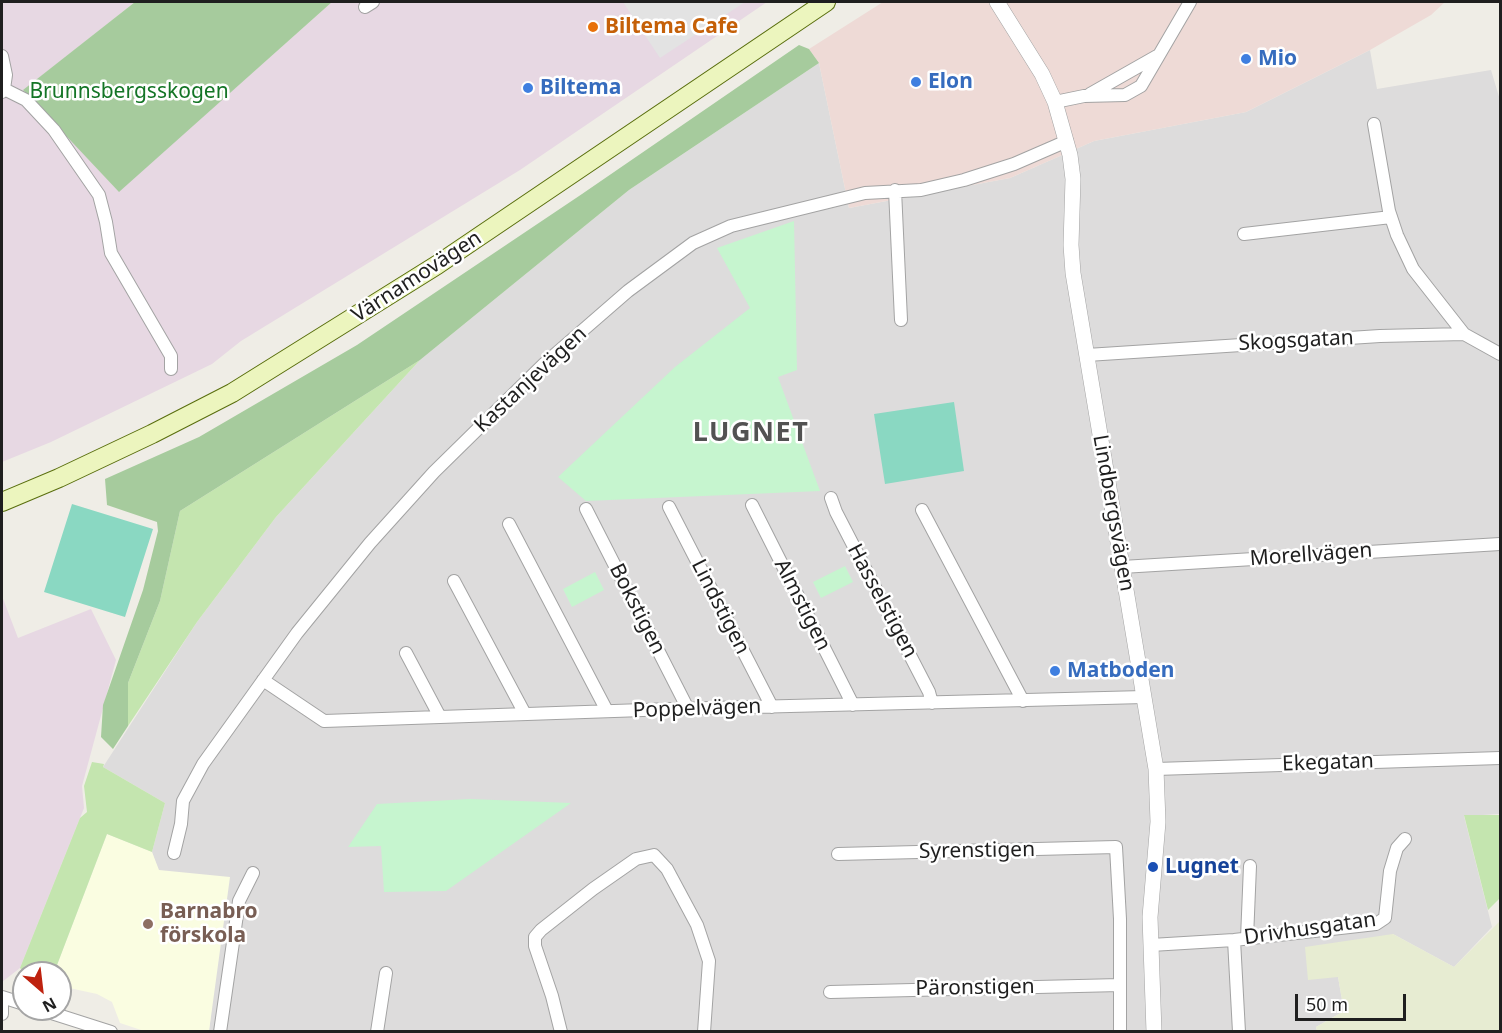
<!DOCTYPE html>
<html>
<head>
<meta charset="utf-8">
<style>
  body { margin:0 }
  #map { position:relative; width:1502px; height:1033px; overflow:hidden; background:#efede6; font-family:"Noto Sans",sans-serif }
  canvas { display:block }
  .frame { position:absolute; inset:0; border:3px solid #1f1f1f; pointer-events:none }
  .north { position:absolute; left:12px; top:961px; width:60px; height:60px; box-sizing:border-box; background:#fff; border:2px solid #a5a5a5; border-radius:50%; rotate:152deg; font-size:16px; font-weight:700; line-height:24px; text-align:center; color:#1f1f1f }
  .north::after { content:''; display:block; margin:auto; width:21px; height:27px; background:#be220f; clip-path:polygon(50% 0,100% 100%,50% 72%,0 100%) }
  .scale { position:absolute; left:1295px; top:994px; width:111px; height:27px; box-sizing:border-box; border:3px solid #1f1f1f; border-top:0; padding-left:8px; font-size:18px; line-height:21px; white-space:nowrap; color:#1f1f1f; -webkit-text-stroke:4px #fff; paint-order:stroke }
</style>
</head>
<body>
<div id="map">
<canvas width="1502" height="1033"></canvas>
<div class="frame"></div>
<div class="north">N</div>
<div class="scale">50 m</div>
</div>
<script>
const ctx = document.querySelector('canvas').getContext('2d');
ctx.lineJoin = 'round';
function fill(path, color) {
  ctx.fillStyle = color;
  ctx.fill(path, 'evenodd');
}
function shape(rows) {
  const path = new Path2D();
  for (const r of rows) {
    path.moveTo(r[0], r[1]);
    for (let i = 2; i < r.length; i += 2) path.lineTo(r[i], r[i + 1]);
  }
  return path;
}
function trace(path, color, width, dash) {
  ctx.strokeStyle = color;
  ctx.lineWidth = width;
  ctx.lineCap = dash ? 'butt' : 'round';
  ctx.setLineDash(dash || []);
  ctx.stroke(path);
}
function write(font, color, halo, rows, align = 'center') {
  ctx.font = font + ' "Noto Sans",sans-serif';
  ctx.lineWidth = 5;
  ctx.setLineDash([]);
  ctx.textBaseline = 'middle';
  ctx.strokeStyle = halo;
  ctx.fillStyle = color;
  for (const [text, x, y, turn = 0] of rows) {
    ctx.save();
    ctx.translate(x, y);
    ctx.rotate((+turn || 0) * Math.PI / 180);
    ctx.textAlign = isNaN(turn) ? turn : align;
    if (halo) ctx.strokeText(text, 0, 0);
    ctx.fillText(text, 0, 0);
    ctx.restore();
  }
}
fill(shape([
  [1370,50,1377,89,1491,70,1500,100,1500,814,1464,816,1492,927,1454,967,1393,934,1338,977,1344,1011,1316,1027,1317,1031,209,1031,216,970,158,870,152,852,165,803,103,767,197,622,276,517,420,360,629,190,819,63,849,208,1010,178,1094,141,1246,112]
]), '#dddcdc');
fill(shape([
  [883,2,1445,2,1431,15,1370,50,1246,112,1094,141,1010,178,849,208,819,63,809,49]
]), '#eedad6');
fill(shape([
  [2,2,135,2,24,90,119,191,332,2,767,2,520,170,241,341,212,364,51,442,2,462],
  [2,596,18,638,91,609,116,660,82,786,84,808,20,968,2,982]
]), '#e7d8e3');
fill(shape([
  [107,834,152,852,159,870,230,877,209,1031,144,1031,120,1023,112,1002,97,994,60,986,60,973,54,973]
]), '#fafde1');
fill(shape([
  [1500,921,1500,1031,1317,1031,1316,1027,1344,1011,1338,977,1308,980,1305,947,1393,934,1454,967]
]), '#e7ecd2');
fill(shape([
  [420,360,276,517,197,622,128,726,128,683,160,601,180,511],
  [92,762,104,764,103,767,165,803,152,852,107,834,54,973,25,973,20,968,80,818,87,812,84,786],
  [1464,815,1500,815,1500,898,1488,910]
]), '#c4e5af');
fill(shape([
  [135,2,332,2,119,192,23,90],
  [799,45,809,49,819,63,629,190,420,360,180,511,160,601,128,683,128,726,113,749,101,737,103,705,143,590,158,531,157,522,107,505,105,479,199,437,357,345,582,194]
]), '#a6cb9d');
fill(shape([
  [794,221,797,370,778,377,820,491,586,501,558,477,675,367,750,308,717,248],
  [845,566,853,582,821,598,813,582],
  [595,572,604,590,572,607,563,589],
  [470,799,571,803,446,891,384,892,381,846,348,847,377,804]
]), '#c6f5cf');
fill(shape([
  [954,402,964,471,885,484,874,414],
  [72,504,153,529,125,617,44,592]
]), '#8ad8c2');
fill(shape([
  [623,2,745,2,660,58]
]), '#e3e3e3');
const minor = shape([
  [365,7,373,2],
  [2,56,6,75,4,89,2,92],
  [4,89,26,100,54,130,99,195,106,222,111,253,171,356,171,369],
  [1090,94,1157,56],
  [1055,102,1084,96,1125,95,1141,86,1190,2],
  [1374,124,1389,211,1397,235,1413,269,1464,334],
  [895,190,901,320],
  [1244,234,1391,217],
  [1087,355,1380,336,1464,334,1500,354],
  [831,498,836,512,929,692,932,703],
  [752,505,853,705],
  [669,507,772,707],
  [586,509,688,709],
  [922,510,1023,701],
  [509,524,607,711],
  [1122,567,1500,544],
  [454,581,525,714],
  [406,653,440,717],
  [263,680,324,721,672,709,1144,697],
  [1156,769,1500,758],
  [174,853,181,824,183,801,203,764,297,633,370,543,434,472,544,364,628,291,693,243,731,226,865,193,921,190,964,180,1014,164,1067,141],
  [838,854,1116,847,1120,919,1120,1032],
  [1247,938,1250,866],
  [1234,940,1239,1032],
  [1151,945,1234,940,1376,924,1385,918,1390,871,1397,848,1405,839],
  [830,992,1120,985],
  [2,997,24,1004],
  [2,997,2,1014],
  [39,1009,111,1032],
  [220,1032,239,901,253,873],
  [377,1032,386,973],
  [561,1032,552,996,535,946,535,937,541,930,593,889,636,859,654,855,667,869,697,925,709,961,704,1032]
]);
const tertiary = shape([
  [997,2,1042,74,1055,102,1070,155,1073,179,1071,245,1073,273,1156,769,1158,822,1150,917,1154,1032]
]);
const secondary = shape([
  [2,502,59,478,152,434,232,393,437,265,826,2]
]);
trace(minor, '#a3a3a3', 14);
trace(tertiary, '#a3a3a3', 16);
trace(secondary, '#596e0d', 20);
trace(minor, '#fff', 12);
trace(tertiary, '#fff', 15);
trace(secondary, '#ecf5be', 18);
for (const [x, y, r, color] of [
  [593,27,6,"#e8710a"],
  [1246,59,6,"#3f7fe0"],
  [916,82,6,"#3f7fe0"],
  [528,88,6,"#3f7fe0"],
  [1055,671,6,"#3f7fe0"],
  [1153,867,6,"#1a4fb4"],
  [148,924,6,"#8d6e63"]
]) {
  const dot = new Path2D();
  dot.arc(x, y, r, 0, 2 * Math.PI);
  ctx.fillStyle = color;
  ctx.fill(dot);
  trace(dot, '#fff', 2);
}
write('bold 21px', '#c56008', '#fff', [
  ["Biltema Cafe",605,27]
], 'left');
write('bold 21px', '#366cbe', '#fff', [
  ["Mio",1258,59],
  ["Elon",928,82],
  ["Biltema",540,88],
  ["Matboden",1067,671]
], 'left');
write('21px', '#147526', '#fff', [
  ["Brunnsbergsskogen",129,92]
]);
write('21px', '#1f1f1f', '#fff', [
  ["Värnamovägen",417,277,-33],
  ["Skogsgatan",1296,341,-3],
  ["Kastanjevägen",531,380,-43],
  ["Lindbergsvägen",1113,513,80],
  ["Morellvägen",1311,555,-4],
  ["Hasselstigen",882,601,62],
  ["Almstigen",802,605,63],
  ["Lindstigen",720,607,63],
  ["Bokstigen",637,609,63],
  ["Poppelvägen",697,709,-2],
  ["Ekegatan",1328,763,-2],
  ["Syrenstigen",977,851,-1],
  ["Drivhusgatan",1310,929,-8],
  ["Päronstigen",975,988,-1]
]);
write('bold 21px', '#164399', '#fff', [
  ["Lugnet",1165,867]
], 'left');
write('bold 21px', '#785e54', '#fff', [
  ["Barnabro",160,912],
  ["förskola",160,936]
], 'left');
ctx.letterSpacing = '1.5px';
write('bold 27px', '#525252', '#fff', [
  ["LUGNET",751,433]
]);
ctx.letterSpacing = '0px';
</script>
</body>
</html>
